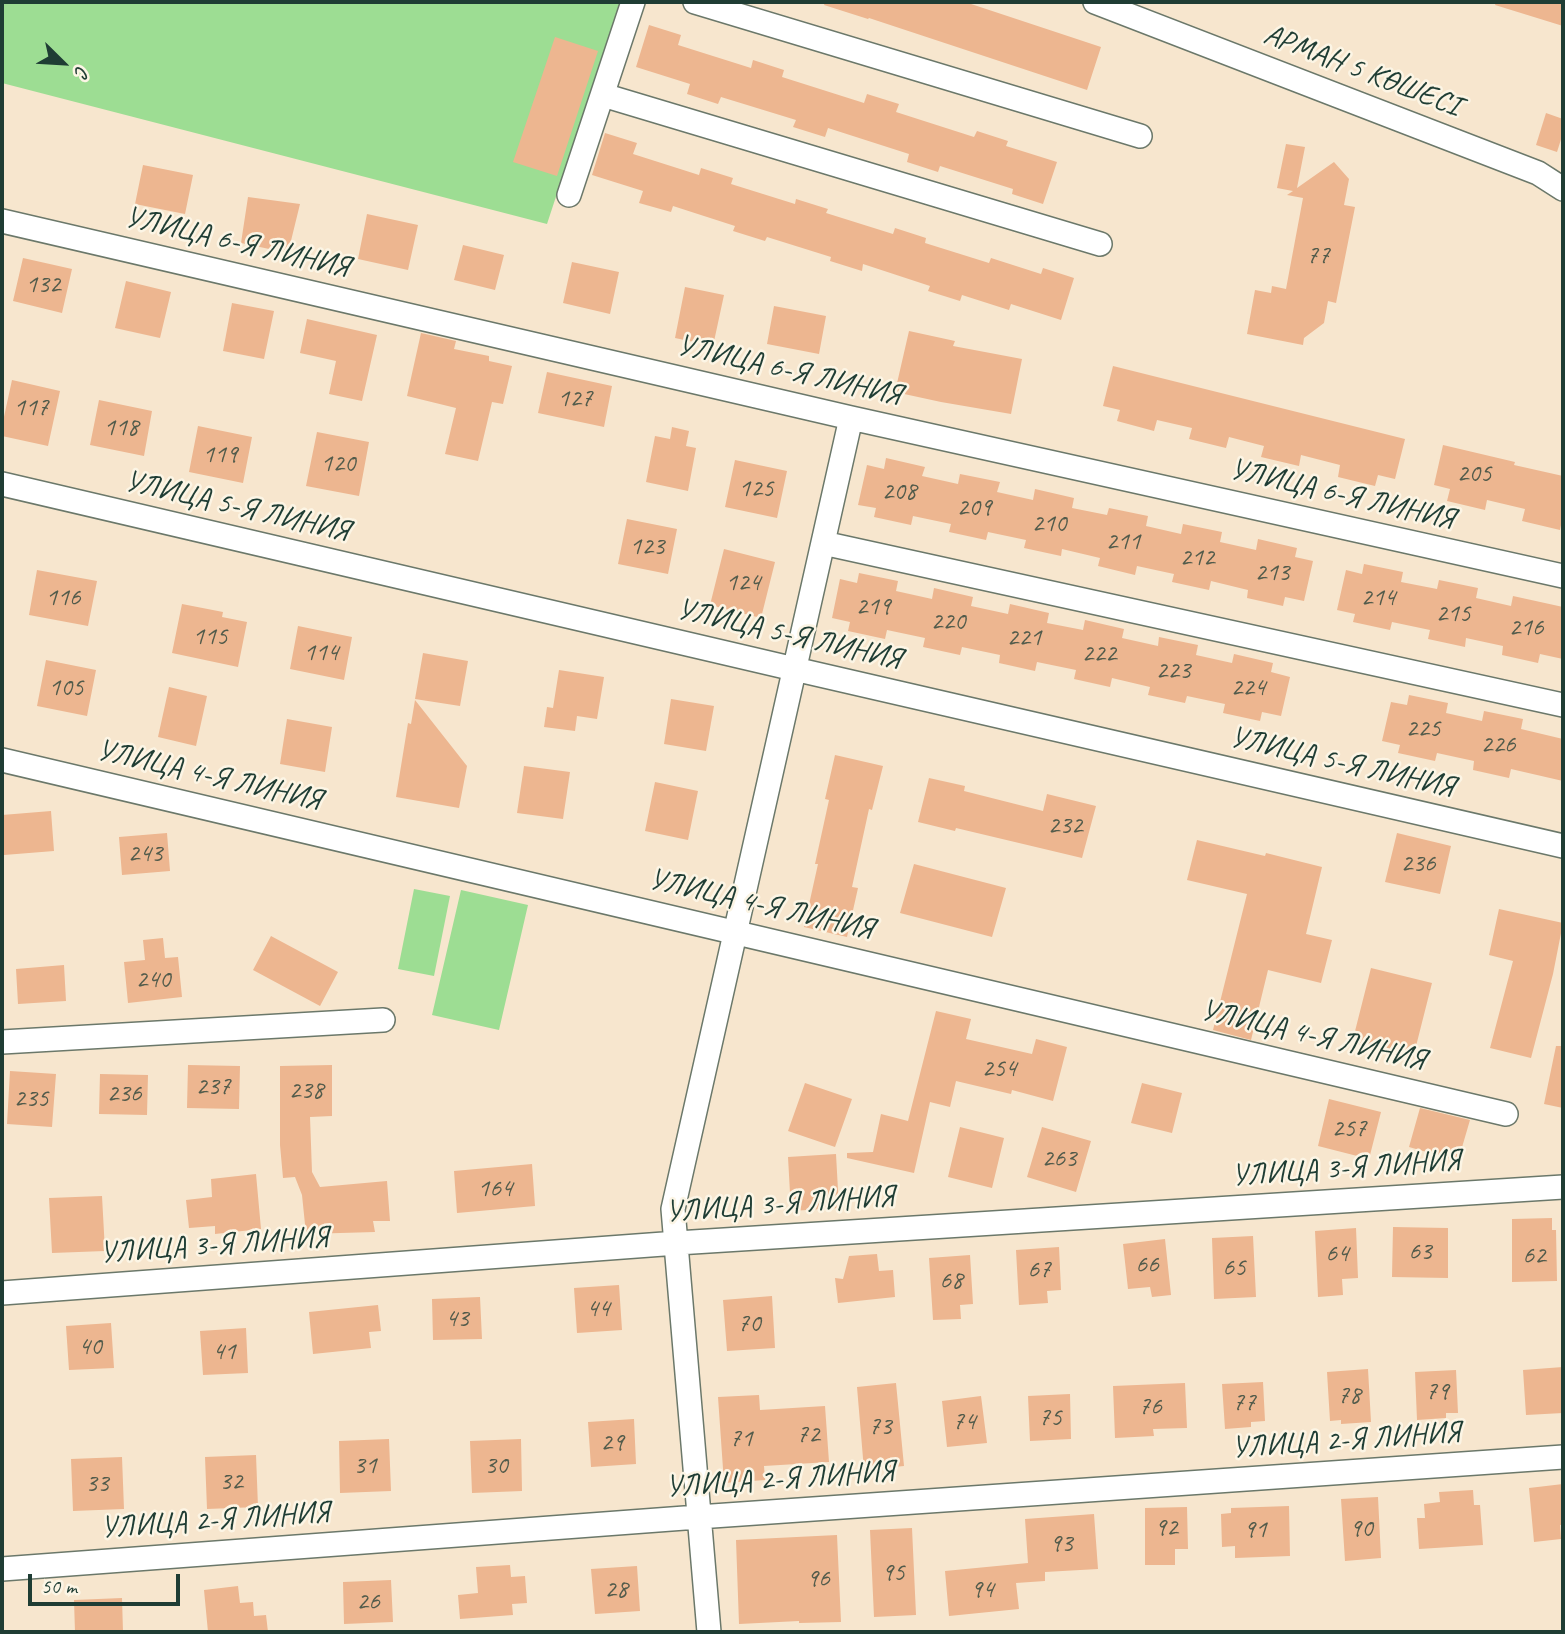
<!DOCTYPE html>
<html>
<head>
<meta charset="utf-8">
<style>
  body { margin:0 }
  #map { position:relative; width:1565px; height:1634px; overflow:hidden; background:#f7e6ce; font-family:Caveat,sans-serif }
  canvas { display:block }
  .frame { position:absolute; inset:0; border:4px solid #1f3d34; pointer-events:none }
  .north { position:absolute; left:28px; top:28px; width:70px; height:70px; -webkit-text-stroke:5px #fcf5e5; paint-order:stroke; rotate:114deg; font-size:19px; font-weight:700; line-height:28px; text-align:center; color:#1f3d34 }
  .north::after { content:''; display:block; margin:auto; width:24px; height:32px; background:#1f3d34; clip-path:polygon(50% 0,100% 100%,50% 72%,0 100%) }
  .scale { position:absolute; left:28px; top:1574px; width:152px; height:32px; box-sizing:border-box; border:4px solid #1f3d34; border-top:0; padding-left:9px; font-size:21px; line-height:24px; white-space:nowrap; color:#1f3d34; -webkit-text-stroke:5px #fcf5e5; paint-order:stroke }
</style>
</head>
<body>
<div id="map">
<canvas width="1565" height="1634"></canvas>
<div class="frame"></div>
<div class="north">С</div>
<div class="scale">50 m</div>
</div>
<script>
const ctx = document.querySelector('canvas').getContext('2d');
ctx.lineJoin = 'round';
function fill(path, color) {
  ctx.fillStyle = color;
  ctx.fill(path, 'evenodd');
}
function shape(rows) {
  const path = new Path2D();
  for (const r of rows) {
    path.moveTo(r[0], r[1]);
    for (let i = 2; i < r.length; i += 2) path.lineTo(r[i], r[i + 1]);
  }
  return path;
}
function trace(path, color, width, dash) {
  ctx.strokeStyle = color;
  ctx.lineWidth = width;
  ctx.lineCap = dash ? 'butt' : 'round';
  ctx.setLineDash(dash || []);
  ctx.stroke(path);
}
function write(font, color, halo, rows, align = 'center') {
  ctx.font = font + ' Caveat,sans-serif';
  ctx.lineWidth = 5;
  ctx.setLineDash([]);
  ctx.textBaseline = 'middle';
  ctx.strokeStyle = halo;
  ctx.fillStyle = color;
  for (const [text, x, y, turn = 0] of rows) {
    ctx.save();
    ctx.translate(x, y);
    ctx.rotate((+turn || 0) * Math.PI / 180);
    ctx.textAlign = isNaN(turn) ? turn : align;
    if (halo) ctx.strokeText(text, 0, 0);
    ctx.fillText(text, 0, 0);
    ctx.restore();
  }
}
fill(shape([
  [2,2,620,2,547,224,2,83],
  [414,889,450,896,434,976,398,969],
  [461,890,528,905,499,1030,432,1015]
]), '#9ddd93');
fill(shape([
  [825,2,965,2,1101,47,1087,90,869,18,868,19,824,5],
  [1496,2,1563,2,1563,26,1495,5],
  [649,25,681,35,678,45,751,68,753,60,784,70,782,77,864,103,867,94,899,104,896,112,974,137,977,131,1008,141,1006,146,1057,162,1043,204,1012,194,1013,189,940,166,938,172,907,162,909,154,828,128,825,137,793,127,796,120,721,97,718,104,687,94,690,84,636,67],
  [555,37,598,51,557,176,513,162],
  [1546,113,1563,119,1563,133,1557,152,1536,145],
  [605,133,637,143,633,154,699,175,701,168,733,178,731,184,795,204,796,199,828,209,826,213,893,234,895,228,926,238,925,243,989,263,991,258,1041,274,1043,268,1074,278,1061,320,1011,304,1009,310,962,295,960,301,928,291,930,286,863,264,862,271,830,261,831,257,767,237,765,241,733,231,735,226,673,206,671,212,639,203,643,191,592,175],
  [1286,144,1305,147,1297,188,1334,162,1349,179,1344,205,1355,207,1336,303,1328,301,1324,323,1304,338,1303,345,1247,334,1255,290,1271,293,1272,286,1286,289,1303,198,1287,195,1293,191,1277,188],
  [143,165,193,175,185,214,135,204],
  [248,197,300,204,288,253,241,243],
  [367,214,418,225,408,270,358,259],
  [463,245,504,255,495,290,454,280],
  [23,258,72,269,62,313,13,301],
  [572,262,619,272,610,314,563,303],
  [126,281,171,292,160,338,115,328],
  [685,287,724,295,713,346,675,338],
  [232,303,274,311,264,359,223,351],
  [774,306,826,316,819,354,767,344],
  [307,319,377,335,362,401,329,394,336,361,300,353],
  [909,331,955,341,953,346,1022,359,1011,414,941,402,895,392],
  [421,333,456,341,454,349,489,356,489,361,512,366,503,404,492,402,478,461,445,454,456,408,407,396],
  [1113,366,1405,439,1395,479,1378,475,1375,486,1338,477,1340,465,1301,455,1299,466,1261,457,1264,446,1229,437,1226,448,1189,439,1192,428,1157,420,1154,431,1117,421,1120,410,1103,406],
  [547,372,612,386,604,427,538,413],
  [12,380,60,391,48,446,2,436,2,426],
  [99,400,152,411,144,456,90,445],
  [198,426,252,437,243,483,189,472],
  [672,427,689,431,686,446,696,448,688,491,646,482,655,436,670,439],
  [317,432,369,442,359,496,306,486],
  [1443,445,1515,462,1514,465,1563,476,1563,515,1560,530,1522,521,1525,509,1487,500,1485,510,1447,501,1450,489,1434,485],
  [886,458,925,467,922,476,958,484,960,474,1000,482,997,492,1033,500,1035,489,1074,498,1072,508,1107,515,1109,508,1148,516,1146,526,1181,534,1183,524,1222,532,1220,542,1256,550,1258,539,1297,548,1295,557,1313,561,1304,601,1285,597,1283,606,1247,598,1248,590,1211,581,1209,590,1172,582,1174,574,1137,566,1135,575,1098,566,1100,558,1062,549,1061,556,1024,548,1026,540,988,532,986,540,949,532,951,524,913,516,911,525,874,517,876,508,858,505,867,465,884,469],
  [735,460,787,471,777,518,725,507],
  [627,519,677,529,668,574,618,564],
  [724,549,775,562,761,618,710,605],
  [1364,564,1403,572,1401,582,1437,589,1439,580,1478,588,1476,598,1511,606,1513,596,1563,607,1563,659,1540,654,1538,663,1502,655,1503,646,1466,638,1465,647,1428,639,1430,630,1392,622,1390,630,1353,622,1355,614,1337,610,1346,570,1362,574],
  [37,570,97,581,88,626,29,615],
  [859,573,898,581,896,591,932,599,934,588,973,597,971,606,1008,614,1010,604,1049,613,1047,623,1083,630,1085,620,1124,629,1122,638,1158,646,1159,637,1198,645,1196,655,1232,663,1234,654,1273,663,1271,672,1290,677,1281,716,1262,712,1260,721,1223,713,1225,704,1187,696,1185,703,1148,695,1150,687,1112,678,1110,687,1074,679,1076,670,1037,662,1035,671,999,663,1000,655,962,647,960,655,923,647,925,638,887,630,885,639,848,631,850,622,832,618,840,579,857,583],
  [182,604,223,612,222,617,247,622,238,667,172,653],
  [298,626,352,637,344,680,290,669],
  [423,653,468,661,460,706,415,699],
  [46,660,96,670,87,716,37,706],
  [559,670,604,677,597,719,577,716,575,731,544,727,547,707,553,708],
  [169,687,207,696,196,746,158,737],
  [1409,695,1448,703,1446,713,1482,721,1484,711,1523,719,1521,729,1563,739,1563,781,1511,769,1509,778,1473,770,1474,761,1437,753,1435,761,1398,753,1400,745,1382,741,1391,702,1407,705],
  [671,699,714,706,706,751,664,744],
  [415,700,467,766,459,808,396,797,408,723,411,724],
  [287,719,332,727,325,772,280,764],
  [835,755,883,766,872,810,869,809,852,887,858,888,847,937,804,927,818,864,815,864,829,800,825,799],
  [524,766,570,772,563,819,517,813],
  [929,778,965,786,964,791,1043,811,1047,794,1096,806,1082,858,956,828,955,831,918,822],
  [655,782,698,791,688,840,645,831],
  [51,811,54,851,4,855,2,815],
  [167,833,170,871,122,875,119,837],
  [1397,833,1451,846,1440,894,1385,882],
  [1197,840,1265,856,1266,853,1322,867,1306,934,1332,940,1321,983,1268,970,1251,1040,1213,1030,1247,894,1187,880],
  [914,864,1006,888,992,937,900,913],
  [1499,909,1563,923,1553,974,1531,1058,1490,1048,1513,961,1489,955],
  [271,936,338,972,320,1006,253,970],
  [163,938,165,958,178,957,182,997,128,1003,124,962,145,960,143,940],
  [64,965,66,1001,18,1004,16,969],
  [1371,968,1432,983,1413,1058,1352,1043],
  [936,1011,971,1019,966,1039,1032,1054,1036,1039,1067,1047,1053,1101,1012,1090,1011,1094,956,1081,950,1107,930,1102,914,1173,847,1158,847,1153,873,1152,881,1114,908,1121],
  [1556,1046,1563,1046,1563,1108,1544,1104],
  [188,1065,240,1066,239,1109,187,1108],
  [332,1065,332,1116,310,1117,312,1172,320,1187,387,1181,390,1221,373,1221,375,1232,306,1234,302,1195,295,1177,283,1178,280,1145,280,1066],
  [10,1071,56,1074,52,1127,7,1124],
  [100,1074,148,1075,147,1115,99,1114],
  [805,1083,852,1099,835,1147,788,1131],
  [1142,1083,1182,1093,1172,1133,1131,1123],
  [1329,1099,1381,1112,1369,1159,1318,1146],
  [1420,1108,1470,1120,1458,1161,1409,1147],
  [960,1127,1004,1138,992,1188,948,1177],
  [1042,1127,1091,1141,1076,1192,1027,1177],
  [836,1154,839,1208,791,1211,788,1157],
  [532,1164,535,1206,457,1213,454,1171],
  [256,1174,261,1229,215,1234,215,1226,189,1228,186,1200,212,1197,211,1179],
  [102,1196,105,1251,52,1253,49,1198],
  [1552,1218,1552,1230,1556,1230,1557,1281,1512,1282,1512,1219],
  [1393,1227,1448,1228,1448,1278,1392,1277],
  [1356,1228,1358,1278,1342,1279,1343,1295,1318,1297,1315,1231],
  [1253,1236,1256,1297,1214,1299,1212,1238],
  [1165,1239,1171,1295,1152,1297,1150,1287,1128,1289,1123,1244],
  [1059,1247,1061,1290,1047,1291,1048,1303,1019,1305,1016,1250],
  [877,1254,879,1271,893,1270,895,1297,838,1303,835,1278,843,1279,849,1256],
  [970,1255,973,1304,960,1305,961,1319,933,1320,929,1258],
  [619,1285,622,1330,577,1333,574,1288],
  [772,1296,775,1348,727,1351,723,1300],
  [480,1297,482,1339,433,1340,432,1299],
  [378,1305,381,1331,369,1332,371,1348,313,1354,309,1312],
  [111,1323,114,1368,69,1370,66,1326],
  [246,1328,248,1373,203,1375,200,1331],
  [1563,1367,1563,1413,1526,1415,1523,1370],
  [1368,1369,1371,1422,1341,1424,1341,1420,1330,1421,1327,1372],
  [1456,1370,1458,1413,1446,1413,1446,1418,1417,1420,1415,1372],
  [1263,1382,1265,1421,1251,1422,1251,1427,1225,1429,1222,1384],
  [896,1383,904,1466,864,1470,857,1387],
  [1185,1383,1187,1428,1153,1429,1154,1436,1115,1438,1113,1386],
  [1070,1394,1071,1439,1030,1441,1028,1396],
  [759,1395,760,1410,825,1406,829,1462,764,1466,765,1480,724,1483,718,1397],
  [981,1396,987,1443,947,1447,942,1401],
  [634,1419,636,1464,591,1467,588,1422],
  [389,1439,391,1491,340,1493,339,1441],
  [521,1439,522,1491,472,1493,470,1441],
  [256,1455,258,1507,207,1509,205,1457],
  [122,1457,124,1509,73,1511,71,1459],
  [1563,1484,1563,1525,1560,1525,1561,1539,1534,1542,1529,1488],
  [1473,1490,1474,1505,1480,1505,1483,1545,1419,1549,1417,1518,1425,1518,1424,1504,1440,1502,1439,1492],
  [1378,1497,1381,1558,1345,1561,1341,1499],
  [1289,1506,1290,1556,1235,1558,1235,1546,1222,1547,1221,1514,1231,1513,1231,1508],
  [1187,1507,1188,1549,1175,1549,1175,1565,1145,1565,1145,1508],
  [1094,1514,1098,1569,1045,1572,1045,1581,1016,1583,1019,1609,949,1616,945,1571,1028,1563,1025,1519],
  [912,1528,916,1615,874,1617,870,1530],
  [837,1535,841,1622,799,1623,799,1621,739,1624,736,1540],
  [510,1565,511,1577,525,1576,527,1603,512,1604,513,1615,460,1619,458,1595,478,1593,476,1567],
  [637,1566,640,1611,595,1614,591,1569],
  [391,1580,393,1622,344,1624,343,1582],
  [238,1586,240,1603,253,1602,254,1616,266,1615,268,1632,208,1632,204,1590],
  [122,1598,123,1632,75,1632,74,1600]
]), '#edb690');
const minor = shape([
  [695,2,1140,136],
  [1095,2,1538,173,1563,189],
  [603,95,1100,244],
  [569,195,633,2],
  [2,221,851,418,1563,576],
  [2,484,790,668,1563,846],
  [823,543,1563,705],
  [2,760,1506,1114],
  [2,1042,383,1020],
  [2,1293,677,1243,1563,1187],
  [2,1569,698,1517,1563,1457],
  [709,1632,673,1209,851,418]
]);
trace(minor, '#6b786a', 26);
trace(minor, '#fff', 23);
write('26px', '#525b4b', null, [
  ["77",1318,256],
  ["132",43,285],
  ["127",575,399],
  ["117",31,408],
  ["118",121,428],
  ["119",220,455],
  ["120",338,464],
  ["205",1474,474],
  ["125",756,489],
  ["208",899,492],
  ["209",974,508],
  ["210",1049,524],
  ["211",1123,542],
  ["123",647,547],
  ["212",1197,558],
  ["213",1272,573],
  ["124",743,583],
  ["116",63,598],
  ["214",1378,598],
  ["219",873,607],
  ["215",1453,614],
  ["220",948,622],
  ["216",1526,628],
  ["115",210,637],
  ["221",1024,638],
  ["114",321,653],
  ["222",1099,654],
  ["223",1173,671],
  ["105",66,688],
  ["224",1248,688],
  ["225",1423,729],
  ["226",1498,745],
  ["232",1065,826],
  ["243",145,854],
  ["236",1418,864],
  ["240",153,980],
  ["254",999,1069],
  ["237",213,1087],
  ["238",306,1091],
  ["236",124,1094],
  ["235",31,1099],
  ["257",1349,1129],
  ["263",1059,1159],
  ["164",495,1189],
  ["63",1420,1252],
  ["64",1337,1254],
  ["62",1534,1256],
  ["66",1147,1265],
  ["65",1234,1268],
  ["67",1039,1270],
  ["68",951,1281],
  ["44",598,1309],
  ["43",457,1319],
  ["70",749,1324],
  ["40",90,1347],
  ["41",224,1352],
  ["79",1437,1392],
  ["78",1349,1396],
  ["77",1244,1403],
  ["76",1150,1407],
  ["75",1050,1418],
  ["74",964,1422],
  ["73",880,1427],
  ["72",808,1435],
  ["71",741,1439],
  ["29",612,1443],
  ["31",365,1466],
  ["30",496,1466],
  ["32",231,1482],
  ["33",97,1484],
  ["92",1166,1528],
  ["90",1361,1529],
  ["91",1255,1530],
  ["93",1061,1544],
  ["95",893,1573],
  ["96",818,1579],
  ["28",616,1590],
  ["94",982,1590],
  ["26",368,1602]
]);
write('30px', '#1f3d34', '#fcf5e5', [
  ["АРМАН 5 КӨШЕСІ",1362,71,21],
  ["УЛИЦА 6-Я ЛИНИЯ",237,243,13],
  ["УЛИЦА 6-Я ЛИНИЯ",789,371,13],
  ["УЛИЦА 6-Я ЛИНИЯ",1342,495,13],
  ["УЛИЦА 5-Я ЛИНИЯ",237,507,13],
  ["УЛИЦА 5-Я ЛИНИЯ",789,635,13],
  ["УЛИЦА 5-Я ЛИНИЯ",1342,763,13],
  ["УЛИЦА 4-Я ЛИНИЯ",209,776,13],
  ["УЛИЦА 4-Я ЛИНИЯ",761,905,13],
  ["УЛИЦА 4-Я ЛИНИЯ",1313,1036,13],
  ["УЛИЦА 3-Я ЛИНИЯ",1346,1169,-4],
  ["УЛИЦА 3-Я ЛИНИЯ",780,1205,-4],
  ["УЛИЦА 3-Я ЛИНИЯ",214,1246,-4],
  ["УЛИЦА 2-Я ЛИНИЯ",1346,1441,-4],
  ["УЛИЦА 2-Я ЛИНИЯ",780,1480,-4],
  ["УЛИЦА 2-Я ЛИНИЯ",215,1521,-4]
]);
</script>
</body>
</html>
